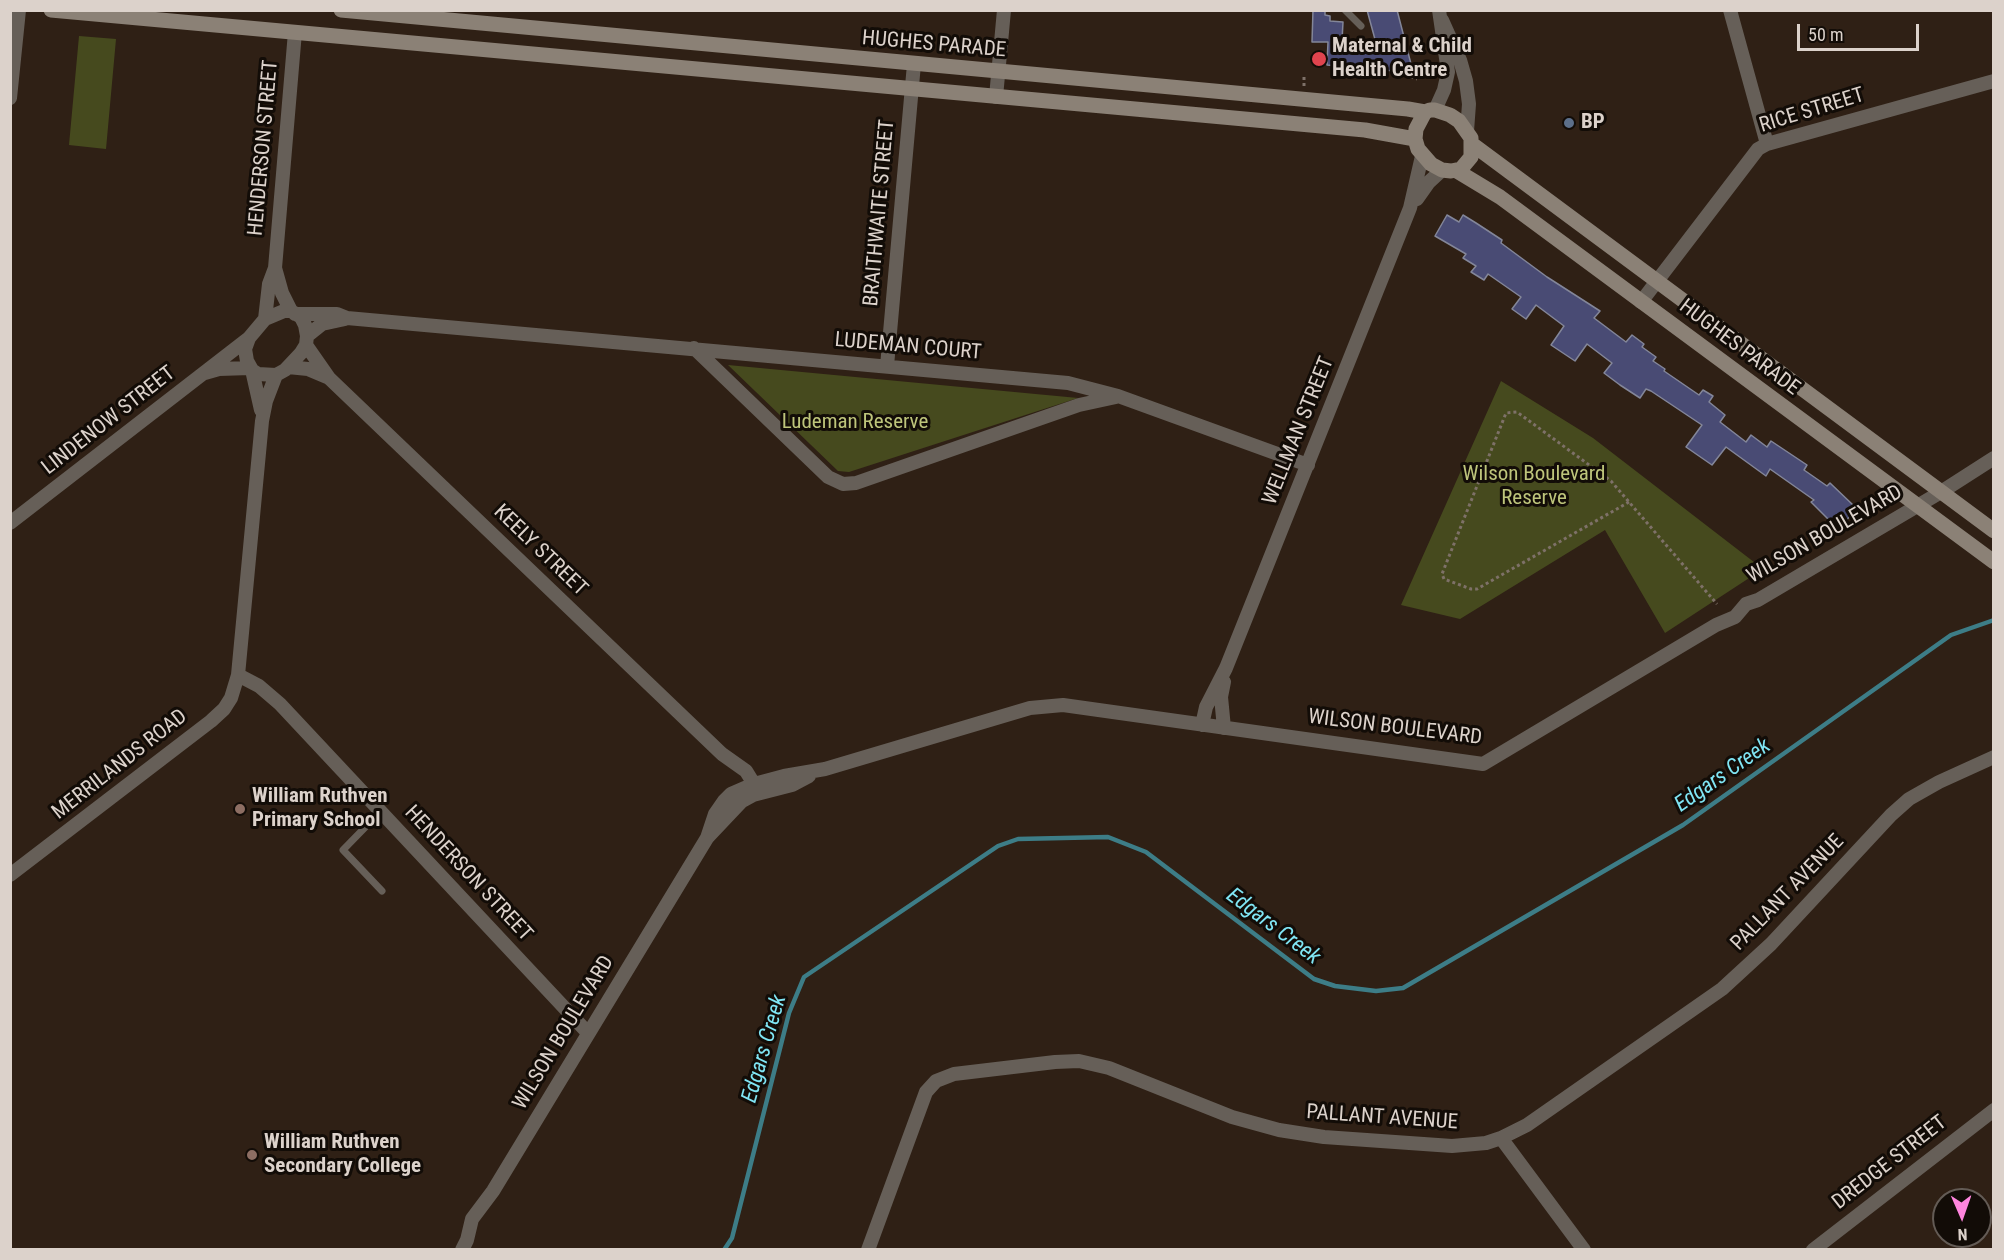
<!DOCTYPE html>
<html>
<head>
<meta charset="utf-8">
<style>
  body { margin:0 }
  #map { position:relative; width:2004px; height:1260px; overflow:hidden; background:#2f2015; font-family:"Roboto Condensed",sans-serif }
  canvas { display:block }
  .frame { position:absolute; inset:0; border:12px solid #dcd2cb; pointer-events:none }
  .north { position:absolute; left:1932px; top:1188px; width:60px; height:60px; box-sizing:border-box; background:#120c07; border:2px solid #635b55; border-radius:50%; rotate:178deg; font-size:16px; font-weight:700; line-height:24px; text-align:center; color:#dcd2cb }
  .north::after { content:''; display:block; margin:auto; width:21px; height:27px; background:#ff85de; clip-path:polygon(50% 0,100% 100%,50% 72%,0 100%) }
  .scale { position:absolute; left:1797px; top:24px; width:122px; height:27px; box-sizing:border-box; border:3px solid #dcd2cb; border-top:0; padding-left:8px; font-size:18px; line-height:21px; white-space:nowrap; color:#dcd2cb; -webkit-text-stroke:4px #120c07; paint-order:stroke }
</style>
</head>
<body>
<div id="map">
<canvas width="2004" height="1260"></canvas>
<div class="frame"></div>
<div class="north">N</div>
<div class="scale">50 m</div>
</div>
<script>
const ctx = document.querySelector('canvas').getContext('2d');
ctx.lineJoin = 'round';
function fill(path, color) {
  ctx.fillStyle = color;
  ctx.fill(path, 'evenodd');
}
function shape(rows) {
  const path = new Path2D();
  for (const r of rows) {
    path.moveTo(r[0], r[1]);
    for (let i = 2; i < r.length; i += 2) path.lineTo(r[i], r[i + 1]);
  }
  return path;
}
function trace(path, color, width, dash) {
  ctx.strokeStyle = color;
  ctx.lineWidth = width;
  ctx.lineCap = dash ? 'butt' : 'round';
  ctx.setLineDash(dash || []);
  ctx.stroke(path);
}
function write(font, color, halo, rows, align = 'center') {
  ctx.font = font + ' "Roboto Condensed",sans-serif';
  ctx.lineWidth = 6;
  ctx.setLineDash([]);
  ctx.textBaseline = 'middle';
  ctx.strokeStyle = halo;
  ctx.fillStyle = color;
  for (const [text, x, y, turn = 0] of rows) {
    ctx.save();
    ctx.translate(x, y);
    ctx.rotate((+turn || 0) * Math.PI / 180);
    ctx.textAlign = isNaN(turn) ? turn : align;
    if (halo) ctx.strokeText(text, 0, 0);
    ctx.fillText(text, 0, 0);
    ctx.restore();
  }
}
fill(shape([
  [79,36,116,39,106,149,69,145],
  [728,365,1078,398,849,472,838,471],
  [1501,381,1593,438,1763,569,1665,633,1605,530,1460,619,1401,605]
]), '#464a1e');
trace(shape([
  [724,1250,732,1238,789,1013,804,977,998,846,1018,839,1108,837,1146,852,1314,979,1335,986,1376,991,1403,988,1683,825,1951,635,1994,620]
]), '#3d7d87', 4.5);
const building = shape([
  [1313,10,1325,10,1325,15,1330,16,1330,21,1343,22,1342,41,1376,43,1367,10,1397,10,1411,64,1406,72,1327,65,1328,42,1312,42,1313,10],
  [1447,215,1459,222,1463,215,1476,223,1502,240,1501,243,1547,277,1600,311,1594,318,1626,342,1632,335,1644,344,1642,347,1656,357,1653,361,1665,369,1664,371,1699,395,1703,390,1713,396,1709,402,1725,415,1720,422,1746,442,1751,435,1767,447,1771,441,1807,465,1804,470,1827,486,1830,483,1853,505,1849,509,1853,513,1838,529,1811,502,1814,500,1770,469,1766,476,1726,447,1712,465,1686,447,1702,425,1651,391,1646,389,1640,398,1620,385,1604,373,1612,363,1587,344,1575,361,1551,345,1564,326,1536,305,1526,319,1512,309,1521,297,1488,274,1484,280,1471,272,1476,266,1463,258,1466,254,1435,236,1447,215]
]);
fill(building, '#494b74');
trace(building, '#838699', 1.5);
trace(shape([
  [1405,75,1417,79],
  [1304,86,1304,77],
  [1629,502,1477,589,1471,589,1444,579,1442,574,1506,413,1517,412,1611,481,1629,502,1717,604]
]), '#7e7168', 3, [3, 3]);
trace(shape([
  [1345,10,1361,26],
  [381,811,343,850,382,891]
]), '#665f58', 7);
trace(shape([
  [1730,10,1767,144],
  [1442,20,1460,60,1466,81,1469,104,1467,131],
  [996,97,1004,10],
  [10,98,19,10],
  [1435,110,1444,90,1448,72,1439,10],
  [1417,199,1429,182,1442,170],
  [275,268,282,293,291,311],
  [1641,302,1758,149,1767,144,1994,81],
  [284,311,291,311,301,317,305,325,307,336,306,345,301,353,285,370,276,375,258,374,252,370,247,361,245,349,249,338,265,319,284,311],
  [295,314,337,314,347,318,1068,383,1118,396,1308,465],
  [265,319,269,284,275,268,295,32],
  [307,336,322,324,345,319],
  [306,345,329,378,722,754,746,771,754,784,753,795],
  [694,348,828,477,843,484,856,483,1079,405,1116,397],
  [887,366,914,64],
  [288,367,308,369,327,377],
  [252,370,261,410],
  [205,373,219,369,250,368],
  [276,375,266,401,262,421,238,675,259,686,280,704,588,1033],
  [10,523,249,338],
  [1224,682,1221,697,1224,728],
  [1202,725,1206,707,1226,668,1410,208,1422,156],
  [707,838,715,814,724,801,731,794,754,784,784,776,825,769,1030,708,1063,705,1483,764,1716,625,1735,617,1746,604,1758,600,1941,492,1994,458],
  [10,875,211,721,224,709,231,698,238,675],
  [1501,1138,1584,1250],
  [462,1250,467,1240,472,1219,493,1191,707,838,742,801,753,795,792,785,809,776],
  [868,1250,926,1092,936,1081,954,1074,1055,1062,1079,1061,1109,1068,1232,1117,1279,1130,1324,1137,1452,1146,1486,1143,1501,1138,1527,1125,1722,989,1771,944,1891,815,1909,799,1939,782,1994,757],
  [1813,1250,1994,1110]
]), '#665f58', 14);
trace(shape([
  [51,10,1365,130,1415,139],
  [341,10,1408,109,1425,112],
  [1430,110,1435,110,1450,115,1459,121,1471,138,1471,157,1461,169,1451,171,1442,170,1431,164,1418,149,1415,139,1416,129,1425,112,1430,110],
  [1472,144,1994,531],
  [1457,171,1500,197,1994,562]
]), '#8b8176', 15);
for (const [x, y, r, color] of [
  [1319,59,8,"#e0444e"],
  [1569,123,6,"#5c6f8a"],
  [240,809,6,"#8d6e63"],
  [252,1155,6,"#8d6e63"]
]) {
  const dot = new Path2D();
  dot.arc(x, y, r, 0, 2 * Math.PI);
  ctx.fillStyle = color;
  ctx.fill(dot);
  trace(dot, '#120c07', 2);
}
write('21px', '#dcd2cb', '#120c07', [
  ["HUGHES PARADE",934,45,5],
  ["RICE STREET",1812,111,-17],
  ["HENDERSON STREET",264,148,-85],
  ["BRAITHWAITE STREET",880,213,-85],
  ["LUDEMAN COURT",908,347,5],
  ["HUGHES PARADE",1739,348,37],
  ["LINDENOW STREET",109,421,-38],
  ["WELLMAN STREET",1299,431,-68],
  ["WILSON BOULEVARD",1825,535,-30],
  ["KEELY STREET",540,551,44],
  ["WILSON BOULEVARD",1395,728,7],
  ["MERRILANDS ROAD",120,765,-38],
  ["HENDERSON STREET",468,874,47],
  ["PALLANT AVENUE",1788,893,-46],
  ["WILSON BOULEVARD",564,1033,-59],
  ["PALLANT AVENUE",1382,1118,4],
  ["DREDGE STREET",1890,1163,-38]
]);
write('bold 21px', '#dcd2cb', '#120c07', [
  ["Maternal & Child",1332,47],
  ["Health Centre",1332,71],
  ["BP",1581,123],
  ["William Ruthven",252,797],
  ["Primary School",252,821],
  ["William Ruthven",264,1143],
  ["Secondary College",264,1167]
], 'left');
write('21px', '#bec57b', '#120c07', [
  ["Ludeman Reserve",855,423],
  ["Wilson Boulevard",1534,475],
  ["Reserve",1534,499]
]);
write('italic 22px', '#80e6f5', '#120c07', [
  ["Edgars Creek",1723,776,-35],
  ["Edgars Creek",1273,927,37],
  ["Edgars Creek",765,1049,-74]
]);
</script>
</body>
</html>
